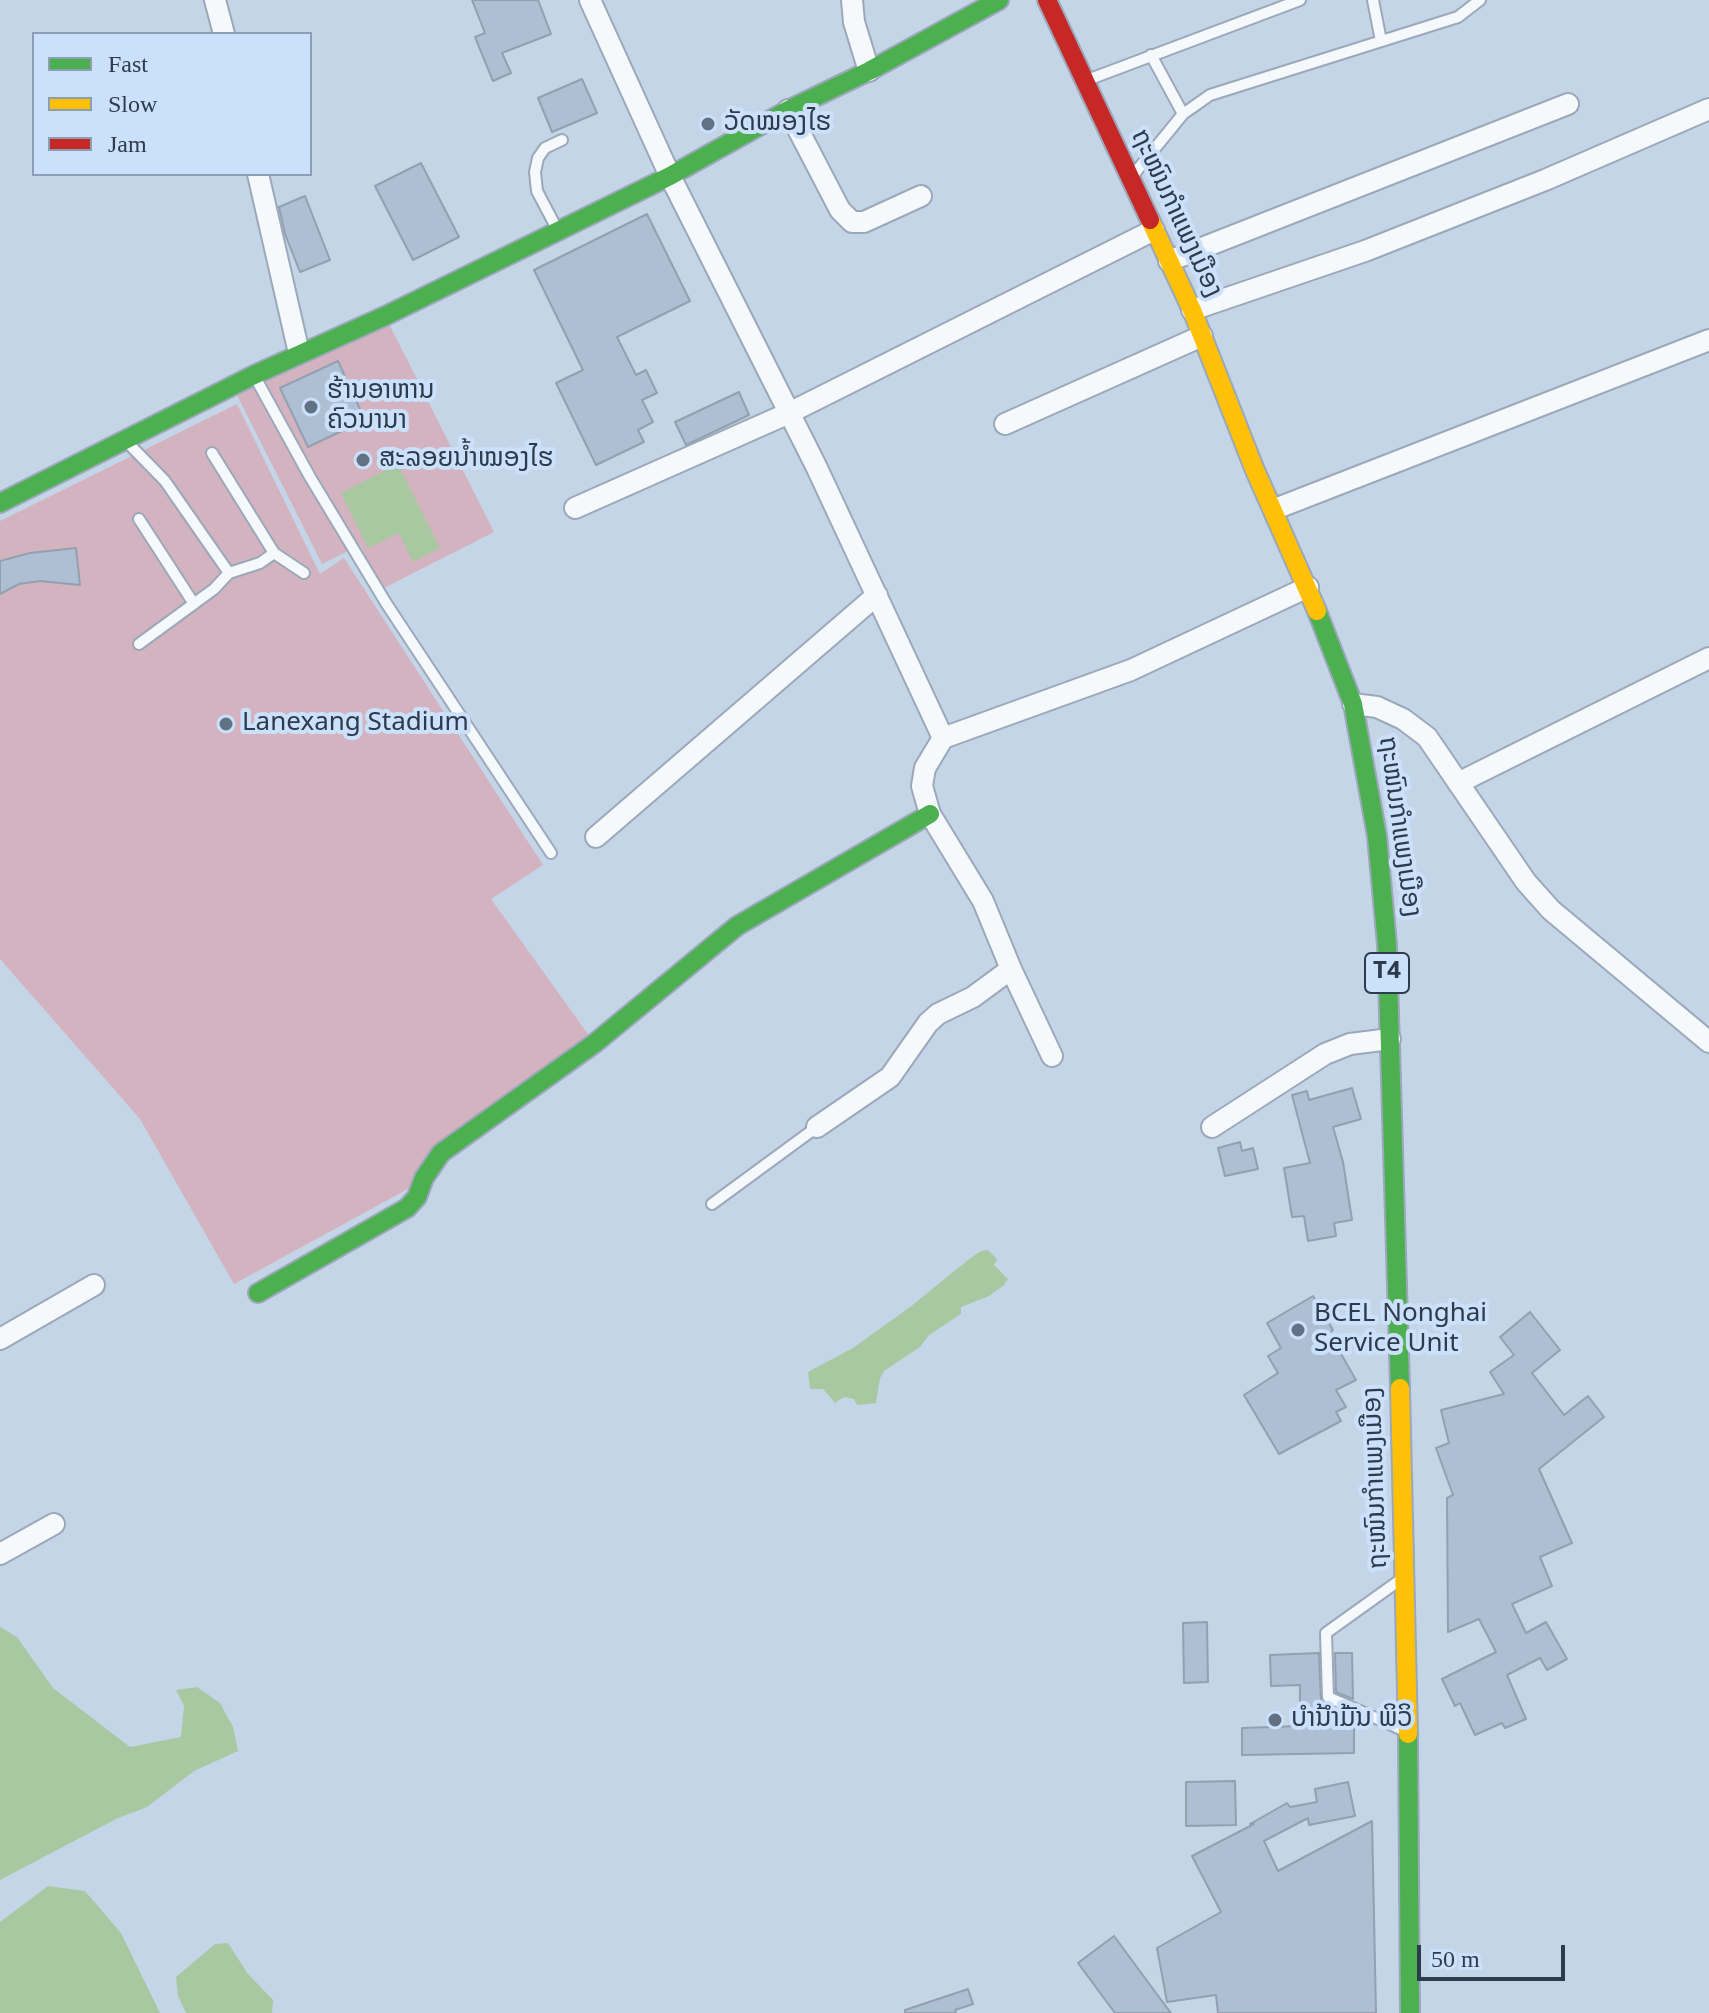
<!DOCTYPE html>
<html>
<head>
<meta charset="utf-8">
<style>
  body { margin:0 }
  #map { position:relative; width:1709px; height:2013px; overflow:hidden; background:#c5d5e8; font-family:Georgia,serif }
  canvas { display:block }
  .legend { position:absolute; left:32px; top:32px; width:280px; height:144px; box-sizing:border-box; background:#cbe0fa; border:2px solid #8c9eb4; margin:0; padding:10px 14px; list-style:none; font-size:24px; color:#2d3b4c }
  .legend li { display:flex; align-items:center; gap:16px; height:40px }
  .legend b { width:40px; border:2px solid #8c9eb4 }
  .scale { position:absolute; left:1417px; top:1945px; width:148px; height:36px; box-sizing:border-box; border:4px solid #2d3b4c; border-top:0; padding-left:10px; font-size:24px; line-height:28px; white-space:nowrap; color:#2d3b4c; -webkit-text-stroke:6px #cbe0fa; paint-order:stroke }
</style>
</head>
<body>
<div id="map">
<canvas width="1709" height="2013"></canvas>
<ul class="legend">
<li><b style="height:10px;background:#4caf50"></b>Fast</li>
<li><b style="height:10px;background:#ffc107"></b>Slow</li>
<li><b style="height:10px;background:#c62828"></b>Jam</li>
</ul>
<div class="scale">50 m</div>
</div>
<script>
const ctx = document.querySelector('canvas').getContext('2d');
ctx.lineJoin = 'round';
function fill(path, color) {
  ctx.fillStyle = color;
  ctx.fill(path, 'evenodd');
}
function shape(rows) {
  const path = new Path2D();
  for (const r of rows) {
    path.moveTo(r[0], r[1]);
    for (let i = 2; i < r.length; i += 2) path.lineTo(r[i], r[i + 1]);
  }
  return path;
}
function trace(path, color, width, dash) {
  ctx.strokeStyle = color;
  ctx.lineWidth = width;
  ctx.lineCap = dash ? 'butt' : 'round';
  ctx.setLineDash(dash || []);
  ctx.stroke(path);
}
function write(font, color, halo, rows, align = 'center') {
  ctx.font = font + ' Georgia,"Noto Sans Lao",serif';
  ctx.lineWidth = 8;
  ctx.setLineDash([]);
  ctx.textBaseline = 'middle';
  ctx.strokeStyle = halo;
  ctx.fillStyle = color;
  for (const [text, x, y, turn = 0] of rows) {
    ctx.save();
    ctx.translate(x, y);
    ctx.rotate((+turn || 0) * Math.PI / 180);
    ctx.textAlign = isNaN(turn) ? turn : align;
    if (halo) ctx.strokeText(text, 0, 0);
    ctx.fillText(text, 0, 0);
    ctx.restore();
  }
}
fill(shape([
  [385,316,494,532,382,589,360,545,322,564,233,387],
  [237,404,320,574,344,558,543,865,491,899,590,1037,417,1184,234,1284,140,1119,0,959,0,521]
]), '#d3b3bf');
fill(shape([
  [398,464,440,548,413,562,399,533,368,548,341,493],
  [988,1250,997,1259,994,1265,1008,1279,1004,1285,989,1296,961,1307,961,1314,929,1335,920,1347,884,1371,880,1378,876,1403,857,1405,854,1399,844,1397,835,1403,823,1389,810,1389,808,1372,853,1348,910,1307,968,1260,981,1251],
  [0,1627,17,1637,53,1688,130,1747,181,1737,184,1706,176,1690,197,1687,220,1703,233,1727,238,1751,194,1771,147,1807,116,1819,0,1880],
  [48,1886,85,1891,121,1933,160,2013,0,2013,0,1922],
  [228,1943,248,1974,273,2000,272,2013,186,2013,178,1996,176,1977,215,1944]
]), '#a8c8a1');
const building = shape([
  [472,0,538,0,551,34,502,53,511,73,493,81,475,37,485,33,472,0],
  [582,79,597,113,552,132,538,98,582,79],
  [421,163,459,237,413,260,375,186,421,163],
  [305,196,330,260,300,272,285,234,279,207,305,196],
  [647,214,690,301,617,337,636,375,646,370,657,393,642,400,653,422,638,430,644,442,596,465,556,383,583,370,534,270,647,214],
  [338,361,365,420,308,447,280,388,338,361],
  [739,392,749,415,686,445,675,422,739,392],
  [76,548,80,585,40,581,19,584,0,594,0,561,30,553,76,548],
  [1352,1088,1361,1119,1333,1127,1343,1162,1352,1220,1334,1223,1336,1236,1308,1241,1304,1216,1292,1217,1284,1168,1310,1163,1292,1095,1307,1091,1309,1100,1352,1088],
  [1240,1142,1242,1151,1253,1148,1258,1169,1225,1176,1218,1148,1240,1142],
  [1313,1296,1333,1330,1329,1333,1356,1380,1336,1390,1346,1407,1336,1412,1341,1421,1279,1454,1244,1395,1278,1373,1268,1356,1281,1348,1267,1323,1313,1296],
  [1530,1312,1560,1350,1532,1373,1564,1415,1588,1396,1604,1417,1539,1469,1572,1543,1540,1557,1552,1586,1512,1604,1526,1633,1546,1622,1567,1659,1547,1670,1540,1658,1507,1675,1526,1719,1505,1728,1502,1723,1475,1735,1460,1703,1455,1706,1442,1679,1496,1652,1479,1619,1448,1632,1447,1498,1453,1495,1436,1448,1449,1443,1441,1410,1504,1394,1490,1372,1514,1355,1500,1337,1530,1312],
  [1207,1622,1208,1682,1184,1683,1183,1623,1207,1622],
  [1319,1653,1321,1701,1354,1717,1354,1753,1242,1755,1242,1728,1300,1726,1300,1685,1271,1686,1270,1655,1319,1653],
  [1335,1653,1352,1653,1353,1699,1336,1692,1335,1653],
  [1235,1781,1236,1825,1186,1826,1186,1782,1235,1781],
  [1348,1782,1355,1816,1309,1825,1308,1818,1264,1841,1278,1871,1372,1821,1376,2013,1218,2013,1216,1995,1167,2002,1157,1948,1221,1912,1192,1856,1254,1824,1250,1824,1287,1803,1290,1807,1317,1802,1315,1789,1348,1782],
  [1114,1936,1156,1993,1171,2013,1115,2013,1078,1963,1114,1936],
  [968,1989,973,2004,955,2010,956,2013,905,2013,905,2010,968,1989]
]);
fill(building, '#aebfd3');
trace(building, '#92a0b0', 2);
const lane = shape([
  [1373,0,1381,41],
  [1151,55,1183,114],
  [1090,79,1300,0],
  [1134,174,1183,114,1210,95,1458,17,1480,0],
  [557,229,537,191,535,172,538,158,545,148,562,140],
  [255,377,310,477,386,603,551,853],
  [127,442,165,481,229,573],
  [212,453,274,553,304,573],
  [139,519,194,604],
  [139,644,214,589,229,573,260,563,274,553],
  [712,1204,817,1127],
  [1400,1580,1326,1633,1328,1697,1403,1730]
]);
const street = shape([
  [215,0,224,34],
  [590,0,670,176,816,466,943,738],
  [852,0,854,22,869,71],
  [788,110,840,210,852,222,864,222,921,196],
  [258,174,299,353],
  [1169,261,1568,104],
  [1192,310,1365,251,1545,180,1709,109],
  [1005,424,1202,336],
  [575,508,789,413,1154,230],
  [1275,509,1709,340],
  [1353,704,1377,707,1403,719,1427,737,1526,882,1551,910,1709,1042],
  [1458,783,1709,658],
  [596,837,877,595],
  [1052,1056,1011,969,983,901,930,814,922,786,925,768,943,738,1131,670,1308,587],
  [817,1127,890,1077,928,1023,938,1014,973,997,1011,969],
  [1212,1127,1325,1054,1350,1044,1390,1039],
  [0,1339,94,1285],
  [0,1554,54,1524]
]);
const fast = shape([
  [0,503,254,375,385,316,670,176,788,110,869,71,999,0],
  [1317,611,1353,704,1377,836,1387,945,1400,1388],
  [258,1293,407,1208,417,1197,424,1178,441,1153,595,1043,737,926,930,814],
  [1408,1734,1410,2013]
]);
const slow = shape([
  [1150,220,1192,310,1254,468,1317,611],
  [1400,1388,1408,1734]
]);
const jam = shape([
  [1047,0,1150,220]
]);
trace(lane, '#9ba8b9', 14);
trace(street, '#9ba8b9', 24);
trace(fast, '#9ba8b9', 22);
trace(slow, '#9ba8b9', 22);
trace(jam, '#9ba8b9', 22);
trace(lane, '#f6f9fc', 10);
trace(street, '#f6f9fc', 20);
trace(fast, '#4caf50', 18);
trace(slow, '#ffc107', 18);
trace(jam, '#c62828', 18);
for (const [x, y, r, color] of [
  [708,124,8,"#627183"],
  [311,407,8,"#627183"],
  [363,460,8,"#627183"],
  [226,724,8,"#627183"],
  [1298,1330,8,"#627183"],
  [1275,1720,8,"#627183"]
]) {
  const dot = new Path2D();
  dot.arc(x, y, r, 0, 2 * Math.PI);
  ctx.fillStyle = color;
  ctx.fill(dot);
  trace(dot, '#cbe0fa', 3);
}
for (const [x, y, w] of [
  [1387,973,44]
]) {
  const box = new Path2D();
  box.roundRect(x - w / 2, y - 20, w, 40, 6);
  ctx.fillStyle = '#cbe0fa';
  ctx.fill(box);
  trace(box, '#2d3b4c', 2);
}
write('bold 24px', '#2d3b4c', null, [
  ["T4",1387,973]
]);
write('26px', '#2d3b4c', '#cbe0fa', [
  ["ວັດໝອງໄຮ",724,124],
  ["ຮ້ານອາຫານ",327,392],
  ["ຄົວນານາ",327,422],
  ["ສະລອຍນ້ຳໝອງໄຮ",379,460],
  ["Lanexang Stadium",242,724],
  ["BCEL Nonghai",1314,1315],
  ["Service Unit",1314,1345],
  ["ບຳ້ນຳ້ມັນ ພິວິ",1291,1720]
], 'left');
write('26px', '#2d3b4c', '#cbe0fa', [
  ["ຖະໜົນກຳແພງເມືອງ",1175,214,65],
  ["ຖະໜົນກຳແພງເມືອງ",1398,827,82],
  ["ຖະໜົນກຳແພງເມືອງ",1377,1478,-92]
]);
</script>
</body>
</html>
